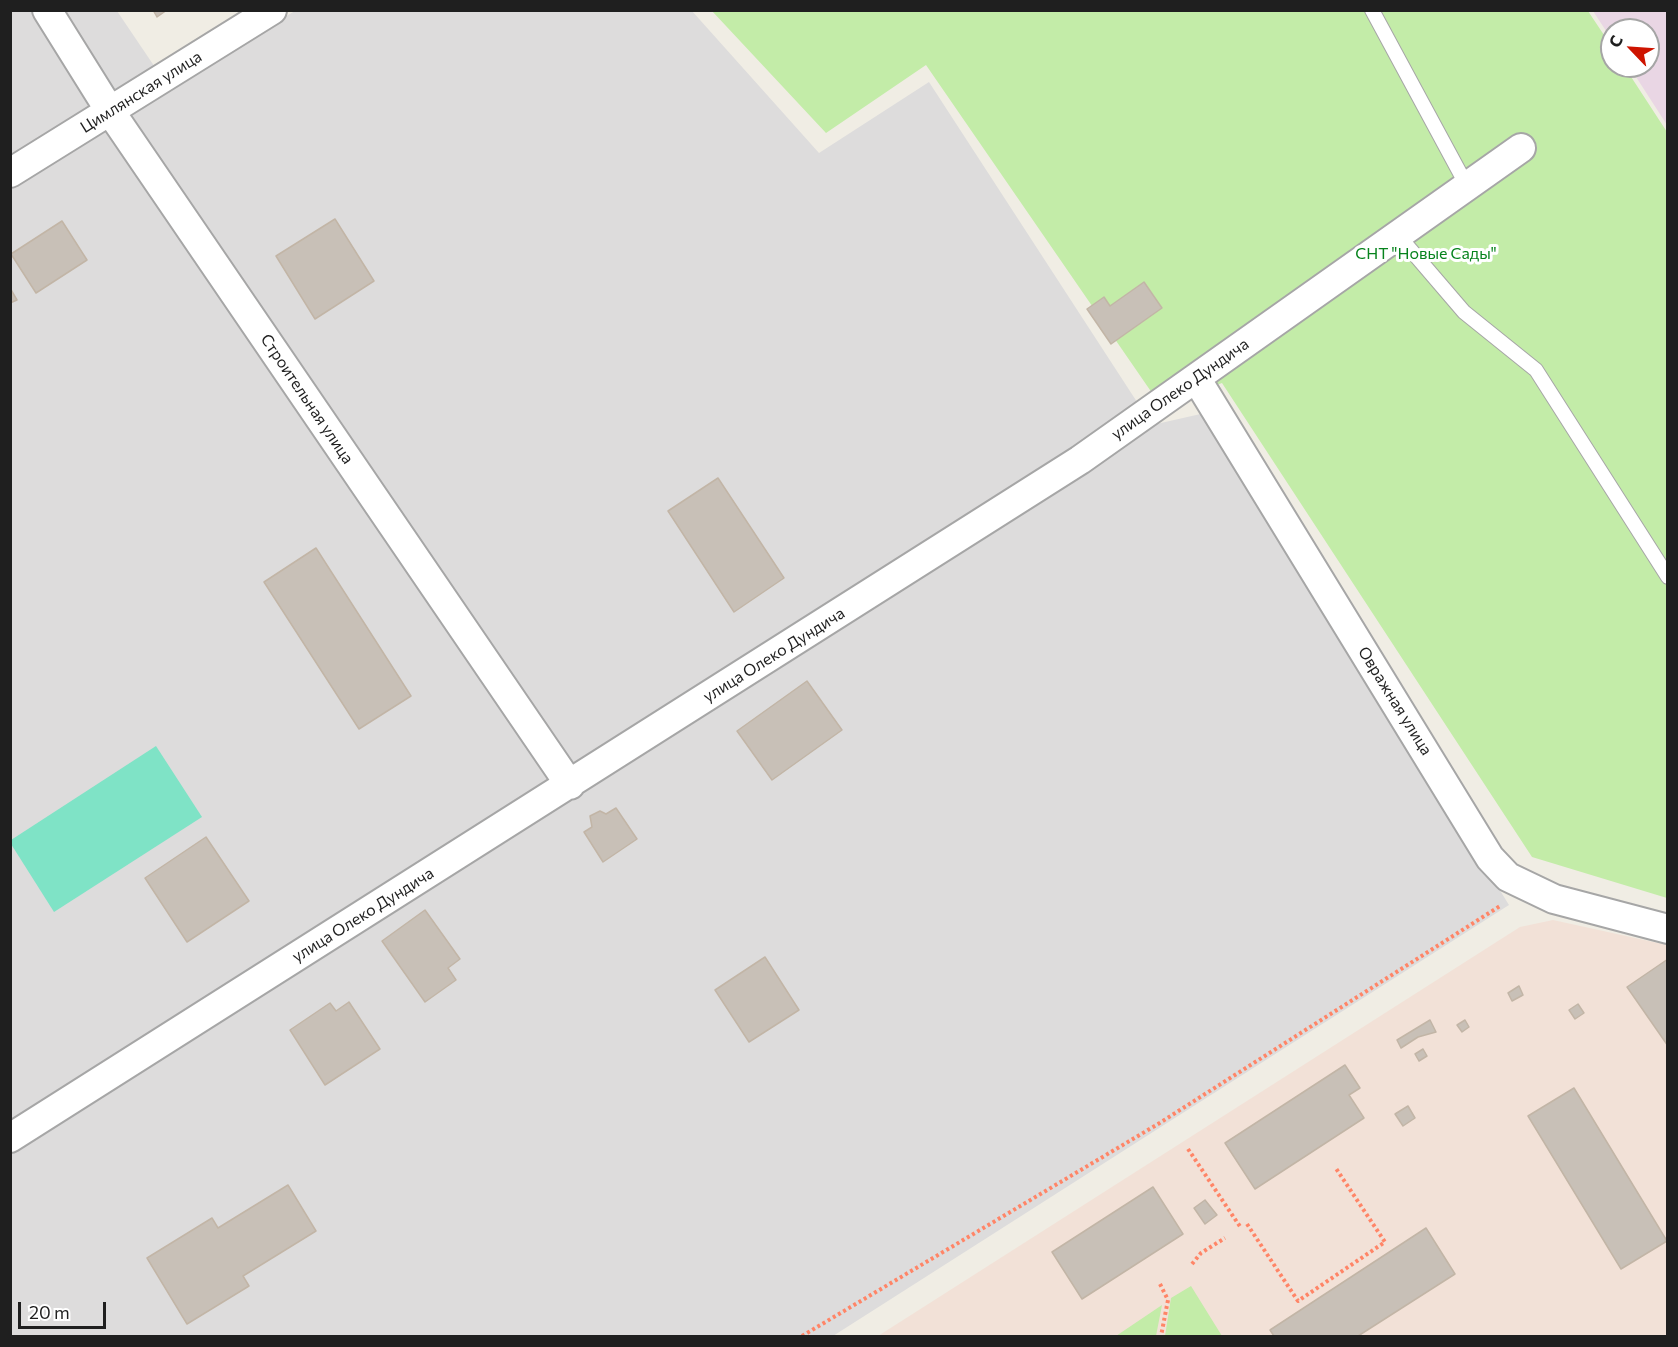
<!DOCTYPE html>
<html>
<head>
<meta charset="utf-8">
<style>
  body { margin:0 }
  #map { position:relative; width:1678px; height:1347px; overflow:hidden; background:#f0ede4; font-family:Commissioner,sans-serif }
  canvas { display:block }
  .frame { position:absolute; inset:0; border:12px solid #1f1f1f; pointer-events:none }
  .north { position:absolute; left:1600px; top:18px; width:60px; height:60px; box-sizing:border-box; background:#fff; border:2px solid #a5a5a5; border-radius:50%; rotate:295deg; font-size:16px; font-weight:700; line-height:24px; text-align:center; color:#1f1f1f }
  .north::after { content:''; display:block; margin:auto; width:21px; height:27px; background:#ce1400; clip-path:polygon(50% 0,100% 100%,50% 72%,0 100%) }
  .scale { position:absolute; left:18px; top:1302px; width:88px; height:27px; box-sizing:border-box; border:3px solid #1f1f1f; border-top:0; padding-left:8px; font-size:18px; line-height:21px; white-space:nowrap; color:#1f1f1f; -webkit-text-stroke:4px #fff; paint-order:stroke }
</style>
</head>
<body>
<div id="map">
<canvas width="1678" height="1347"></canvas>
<div class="frame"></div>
<div class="north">С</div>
<div class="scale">20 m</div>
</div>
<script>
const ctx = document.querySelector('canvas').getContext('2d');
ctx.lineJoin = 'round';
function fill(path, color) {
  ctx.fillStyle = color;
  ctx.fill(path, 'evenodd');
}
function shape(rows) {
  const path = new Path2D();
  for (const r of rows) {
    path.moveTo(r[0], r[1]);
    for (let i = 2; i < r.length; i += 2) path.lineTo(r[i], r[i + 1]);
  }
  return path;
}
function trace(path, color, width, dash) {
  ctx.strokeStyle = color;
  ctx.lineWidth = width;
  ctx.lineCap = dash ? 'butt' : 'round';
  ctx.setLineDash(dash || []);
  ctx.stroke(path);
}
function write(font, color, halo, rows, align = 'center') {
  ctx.font = font + ' Commissioner,sans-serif';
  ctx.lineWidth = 6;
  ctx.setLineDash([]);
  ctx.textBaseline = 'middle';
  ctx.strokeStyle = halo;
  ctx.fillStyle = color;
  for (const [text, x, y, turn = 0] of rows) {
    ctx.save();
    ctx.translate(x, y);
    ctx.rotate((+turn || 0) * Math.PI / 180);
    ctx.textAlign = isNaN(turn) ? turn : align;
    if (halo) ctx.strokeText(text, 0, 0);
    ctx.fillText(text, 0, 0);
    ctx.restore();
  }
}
fill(shape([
  [10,11,117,11,167,85,295,11,692,11,819,153,929,82,1152,425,1205,413,1509,905,833,1336,11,1336]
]), '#dddcdc');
fill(shape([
  [1593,11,1667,11,1667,125,1629,66,1648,66,1648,30,1612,30,1612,40]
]), '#e9d6e4');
fill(shape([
  [1553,920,1667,945,1667,1336,878,1336,1520,927]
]), '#f2e1d7');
fill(shape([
  [712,11,1588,11,1612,47,1612,66,1624,66,1667,132,1667,898,1532,857,1222,383,1161,406,926,65,826,133],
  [1191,1286,1222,1336,1165,1336,1171,1298],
  [1162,1305,1156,1336,1116,1336]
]), '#c3eca8');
fill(shape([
  [156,746,202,817,54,912,11,844,11,840]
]), '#7fe3c6');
const building = shape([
  [153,10,167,10,157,17,153,10],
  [335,219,374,281,315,319,276,256,335,219],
  [62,221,87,260,36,293,11,254,62,221],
  [1144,282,1162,308,1111,344,1087,309,1104,297,1110,306,1144,282],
  [10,288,17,300,10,303,10,288],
  [718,478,784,578,734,612,668,511,718,478],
  [316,548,411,696,359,729,264,582,316,548],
  [807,681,842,730,772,780,737,731,807,681],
  [616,808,637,839,603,862,584,832,592,827,590,816,600,811,606,814,616,808],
  [206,837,249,901,187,942,145,878,206,837],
  [425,910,460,959,448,968,456,980,425,1002,382,941,425,910],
  [765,957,799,1010,749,1042,715,990,765,957],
  [1668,959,1668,1046,1627,987,1668,959],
  [1519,986,1523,995,1512,1001,1508,993,1519,986],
  [349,1002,380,1049,325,1085,290,1030,330,1003,336,1011,349,1002],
  [1578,1004,1584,1013,1575,1019,1569,1010,1578,1004],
  [1430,1020,1436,1032,1418,1037,1401,1048,1397,1040,1430,1020],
  [1465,1020,1469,1027,1462,1032,1457,1025,1465,1020],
  [1423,1049,1427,1056,1419,1061,1415,1054,1423,1049],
  [1345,1065,1360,1088,1349,1095,1364,1118,1255,1189,1225,1143,1345,1065],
  [1574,1088,1667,1241,1621,1269,1528,1116,1574,1088],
  [1408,1106,1415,1118,1403,1126,1395,1114,1408,1106],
  [288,1185,316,1231,243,1276,249,1286,187,1324,147,1258,212,1218,218,1228,288,1185],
  [1153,1187,1183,1234,1082,1299,1052,1252,1153,1187],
  [1205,1200,1217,1215,1205,1224,1194,1208,1205,1200],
  [1426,1228,1455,1274,1358,1336,1274,1336,1270,1330,1426,1228]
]);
fill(building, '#c8c0b7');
trace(building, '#c2b5a6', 1.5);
const service = shape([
  [1372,10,1467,186],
  [1398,235,1464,312,1536,370,1668,577]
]);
const minor = shape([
  [47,10,110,111,570,785],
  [10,173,272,10],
  [1196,378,1490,858,1508,877,1554,899,1668,929],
  [10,1138,1080,460,1521,148]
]);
trace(service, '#a6a6a6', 16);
trace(minor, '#a6a6a6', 32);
trace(shape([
  [1188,1149,1241,1228],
  [1247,1224,1298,1301,1385,1242,1335,1167],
  [1192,1264,1201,1253,1225,1238],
  [1160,1284,1168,1300,1161,1336],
  [802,1336,1158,1124,1500,906]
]), '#ff8567', 4, [3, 3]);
trace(service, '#fff', 14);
trace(minor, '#fff', 28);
write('16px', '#1f1f1f', '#fff', [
  ["Цимлянская улица",141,92,-32],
  ["улица Олеко Дундича",1180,389,-35],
  ["Строительная улица",307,399,56],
  ["улица Олеко Дундича",774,655,-32],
  ["Овражная улица",1395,701,58],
  ["улица Олеко Дундича",363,915,-32]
]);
write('16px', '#07831d', '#fff', [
  ["СНТ \"Новые Сады\"",1426,254]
]);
</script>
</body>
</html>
